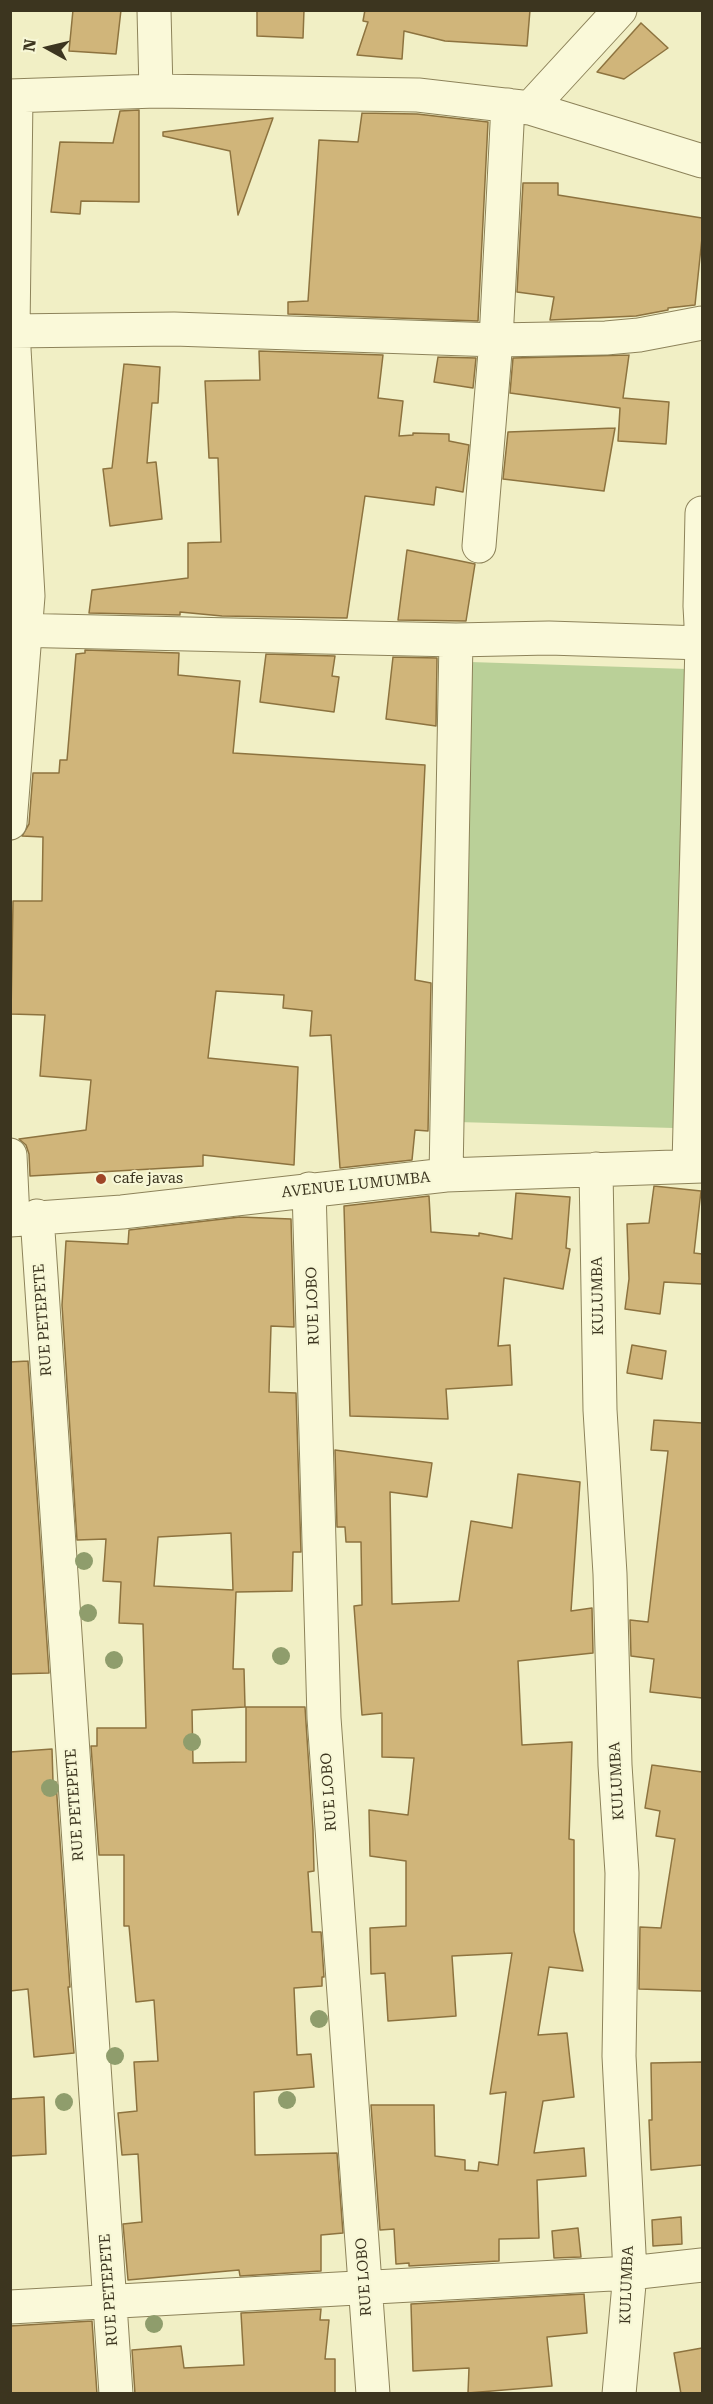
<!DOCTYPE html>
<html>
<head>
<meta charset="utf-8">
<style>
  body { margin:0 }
  #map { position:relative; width:713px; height:2404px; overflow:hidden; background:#f1efc5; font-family:"Roboto Serif",serif }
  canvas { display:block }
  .frame { position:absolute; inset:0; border:12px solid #3c351f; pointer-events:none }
  .north { position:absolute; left:18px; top:18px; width:60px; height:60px; -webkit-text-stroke:4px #f7f7d6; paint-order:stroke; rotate:278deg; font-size:16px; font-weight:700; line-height:24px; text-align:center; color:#3c351f }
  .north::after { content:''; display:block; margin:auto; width:21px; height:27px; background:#3c351f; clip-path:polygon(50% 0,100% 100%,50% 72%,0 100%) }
</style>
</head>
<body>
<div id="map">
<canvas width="713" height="2404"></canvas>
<div class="frame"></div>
<div class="north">N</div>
</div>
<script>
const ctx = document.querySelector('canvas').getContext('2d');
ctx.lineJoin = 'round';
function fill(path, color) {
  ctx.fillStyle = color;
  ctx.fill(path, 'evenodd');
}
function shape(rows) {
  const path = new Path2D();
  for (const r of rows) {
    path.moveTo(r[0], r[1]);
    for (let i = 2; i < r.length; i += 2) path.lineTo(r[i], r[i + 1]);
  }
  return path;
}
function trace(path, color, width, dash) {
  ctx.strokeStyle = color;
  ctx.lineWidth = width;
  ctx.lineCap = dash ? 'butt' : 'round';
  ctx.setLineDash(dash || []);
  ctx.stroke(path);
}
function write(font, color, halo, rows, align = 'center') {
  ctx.font = font + ' "Roboto Serif",serif';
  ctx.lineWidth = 4.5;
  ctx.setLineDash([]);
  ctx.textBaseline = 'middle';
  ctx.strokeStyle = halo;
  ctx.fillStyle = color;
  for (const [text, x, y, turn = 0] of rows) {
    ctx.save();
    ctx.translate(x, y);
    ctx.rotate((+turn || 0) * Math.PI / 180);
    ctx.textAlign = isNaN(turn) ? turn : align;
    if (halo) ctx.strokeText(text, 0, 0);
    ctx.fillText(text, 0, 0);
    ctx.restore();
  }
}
fill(shape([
  [470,662,688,669,674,1128,457,1122]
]), '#bad098');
const building = shape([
  [73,10,121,10,116,54,69,51,73,10],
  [257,10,304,10,303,38,257,36,257,10],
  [365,10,530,10,527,46,445,41,404,31,402,59,357,55,368,22,363,21,365,10],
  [641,23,668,48,624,79,597,72,641,23],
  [139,110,139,202,81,201,80,214,51,212,60,142,113,143,120,111,139,110],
  [362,113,417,114,488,122,478,321,288,314,288,302,308,301,319,140,358,142,362,113],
  [273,118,238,215,230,151,163,136,163,132,273,118],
  [523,183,558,183,558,195,702,218,702,238,695,305,668,308,668,310,636,316,550,320,554,297,517,292,523,183],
  [259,351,383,355,378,398,403,401,399,436,413,435,413,433,449,434,449,441,469,445,463,492,436,487,434,505,365,496,347,618,222,616,180,612,180,615,89,613,92,590,188,578,188,543,221,542,218,458,209,458,205,381,260,380,259,351],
  [629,355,623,398,669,402,666,444,618,441,620,408,510,393,513,358,629,355],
  [438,357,476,358,473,388,434,382,438,357],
  [124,364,160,367,158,403,152,403,147,463,156,462,162,519,110,526,103,469,112,468,124,364],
  [615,428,604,491,503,479,508,432,615,428],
  [407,550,475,564,466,621,398,620,407,550],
  [85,650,179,653,178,675,240,681,233,753,425,765,415,980,431,983,428,1131,415,1130,412,1160,340,1168,331,1035,310,1036,312,1011,283,1008,284,995,216,991,208,1058,298,1067,294,1165,203,1155,203,1166,30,1176,29,1154,26,1145,19,1139,86,1130,91,1080,40,1076,45,1015,11,1014,13,901,42,901,43,837,22,836,29,824,33,773,59,773,60,760,67,760,76,654,85,653,85,650],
  [266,654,335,656,332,676,339,677,334,712,260,702,266,654],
  [393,657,437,658,436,726,386,719,393,657],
  [654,1186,701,1191,694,1253,702,1254,702,1284,664,1282,660,1314,625,1309,629,1279,627,1224,649,1223,654,1186],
  [516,1193,570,1197,566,1248,570,1249,563,1289,504,1278,498,1346,510,1345,512,1385,446,1389,448,1419,350,1416,344,1206,429,1196,431,1232,479,1236,479,1233,512,1239,516,1193],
  [240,1217,291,1219,294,1327,271,1326,269,1392,296,1393,301,1552,293,1552,292,1591,236,1592,233,1669,244,1669,245,1707,192,1710,193,1763,246,1762,246,1707,305,1707,313,1830,314,1871,308,1872,312,1932,321,1932,324,1977,322,1977,322,1986,294,1988,297,2055,311,2054,314,2087,254,2092,255,2155,337,2153,343,2233,321,2235,321,2271,240,2276,239,2270,128,2280,123,2224,142,2222,138,2154,122,2155,118,2113,137,2111,134,2062,158,2061,154,2000,136,2002,129,1926,124,1926,124,1855,99,1855,91,1746,97,1746,97,1728,146,1728,143,1624,119,1623,121,1582,103,1581,106,1539,77,1540,62,1305,66,1241,128,1244,129,1230,240,1217],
  [231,1533,233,1590,154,1586,158,1537,231,1533],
  [632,1345,666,1351,662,1379,627,1373,632,1345],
  [28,1361,49,1673,10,1674,10,1362,28,1361],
  [654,1420,702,1423,702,1698,650,1692,654,1659,631,1656,630,1620,648,1622,668,1451,651,1450,654,1420],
  [335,1450,432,1463,427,1497,390,1492,392,1604,459,1601,471,1521,512,1528,518,1474,580,1482,571,1611,592,1608,593,1653,518,1661,522,1745,572,1742,569,1839,574,1840,574,1931,583,1971,549,1967,538,2035,567,2033,574,2097,543,2101,534,2153,584,2148,586,2176,537,2180,539,2238,499,2239,499,2261,409,2266,409,2263,396,2264,394,2229,380,2230,371,2105,434,2105,435,2156,465,2160,465,2170,478,2171,479,2162,498,2165,506,2092,490,2094,512,1953,452,1956,456,2016,388,2021,385,1973,371,1974,370,1928,406,1926,406,1861,370,1856,369,1810,408,1815,414,1758,382,1757,382,1713,362,1715,354,1606,362,1605,361,1542,346,1542,345,1527,337,1527,335,1450],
  [52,1749,53,1782,56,1782,70,1987,68,1987,74,2053,34,2057,28,1989,10,1991,10,1752,52,1749],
  [652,1765,702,1772,702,1991,639,1989,640,1927,661,1928,675,1839,656,1836,660,1811,645,1808,652,1765],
  [702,2062,702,2165,651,2170,649,2120,652,2120,651,2063,702,2062],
  [44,2097,46,2154,10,2156,10,2099,44,2097],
  [681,2217,682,2244,653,2246,652,2220,681,2217],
  [578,2228,581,2257,554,2258,552,2231,578,2228],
  [584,2294,587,2333,547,2337,552,2386,468,2393,469,2368,413,2371,411,2304,584,2294],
  [321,2309,320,2320,329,2320,325,2359,335,2359,335,2394,135,2394,132,2350,181,2346,184,2368,244,2365,241,2313,321,2309],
  [92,2321,97,2394,10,2394,10,2326,92,2321],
  [702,2348,702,2394,681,2394,674,2353,702,2348]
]);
fill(building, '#d0b57a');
trace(building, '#8d733f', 1.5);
const minor = shape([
  [154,10,156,91],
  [10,96,156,91,418,95,530,108,702,161],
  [530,108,620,10],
  [10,331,174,329,496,340,606,338,639,335,702,323],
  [479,546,496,340,508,105],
  [10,630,456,640],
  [10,823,28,596,13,331,16,96],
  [10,1155,13,1219],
  [689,1165,702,643,700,606,702,513],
  [596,1169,600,1410,610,1574,615,1765,622,1873,619,2056,630,2273,619,2394],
  [446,1175,456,640,549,638,702,643],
  [309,1189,324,1718,373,2394],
  [37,1216,116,2394],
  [10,1220,122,1212,446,1175,702,1166],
  [10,2307,630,2273,702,2265]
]);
trace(minor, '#8d835a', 35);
trace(minor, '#faf9d9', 33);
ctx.fillStyle = '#8f9d6c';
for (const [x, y] of [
  [84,1561],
  [88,1613],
  [281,1656],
  [114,1660],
  [192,1742],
  [50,1788],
  [319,2019],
  [115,2056],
  [287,2100],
  [64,2102],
  [154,2324]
]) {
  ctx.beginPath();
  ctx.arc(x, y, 9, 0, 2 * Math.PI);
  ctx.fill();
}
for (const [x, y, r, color] of [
  [101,1179,6,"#9f4627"]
]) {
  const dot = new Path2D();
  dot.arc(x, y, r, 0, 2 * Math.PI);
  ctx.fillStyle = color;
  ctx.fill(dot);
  trace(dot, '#f7f7d6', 2);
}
write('15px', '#3c351f', '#f7f7d6', [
  ["cafe javas",113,1179]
], 'left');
write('15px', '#3c351f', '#f7f7d6', [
  ["AVENUE LUMUMBA",356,1185,-6],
  ["KULUMBA",598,1296,-91],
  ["RUE LOBO",313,1306,-92],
  ["RUE PETEPETE",43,1320,-94],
  ["KULUMBA",617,1781,-93],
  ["RUE LOBO",329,1792,-94],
  ["RUE PETEPETE",75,1805,-94],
  ["RUE LOBO",364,2277,-94],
  ["KULUMBA",627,2285,-88],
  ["RUE PETEPETE",109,2290,-94]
]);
</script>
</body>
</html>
